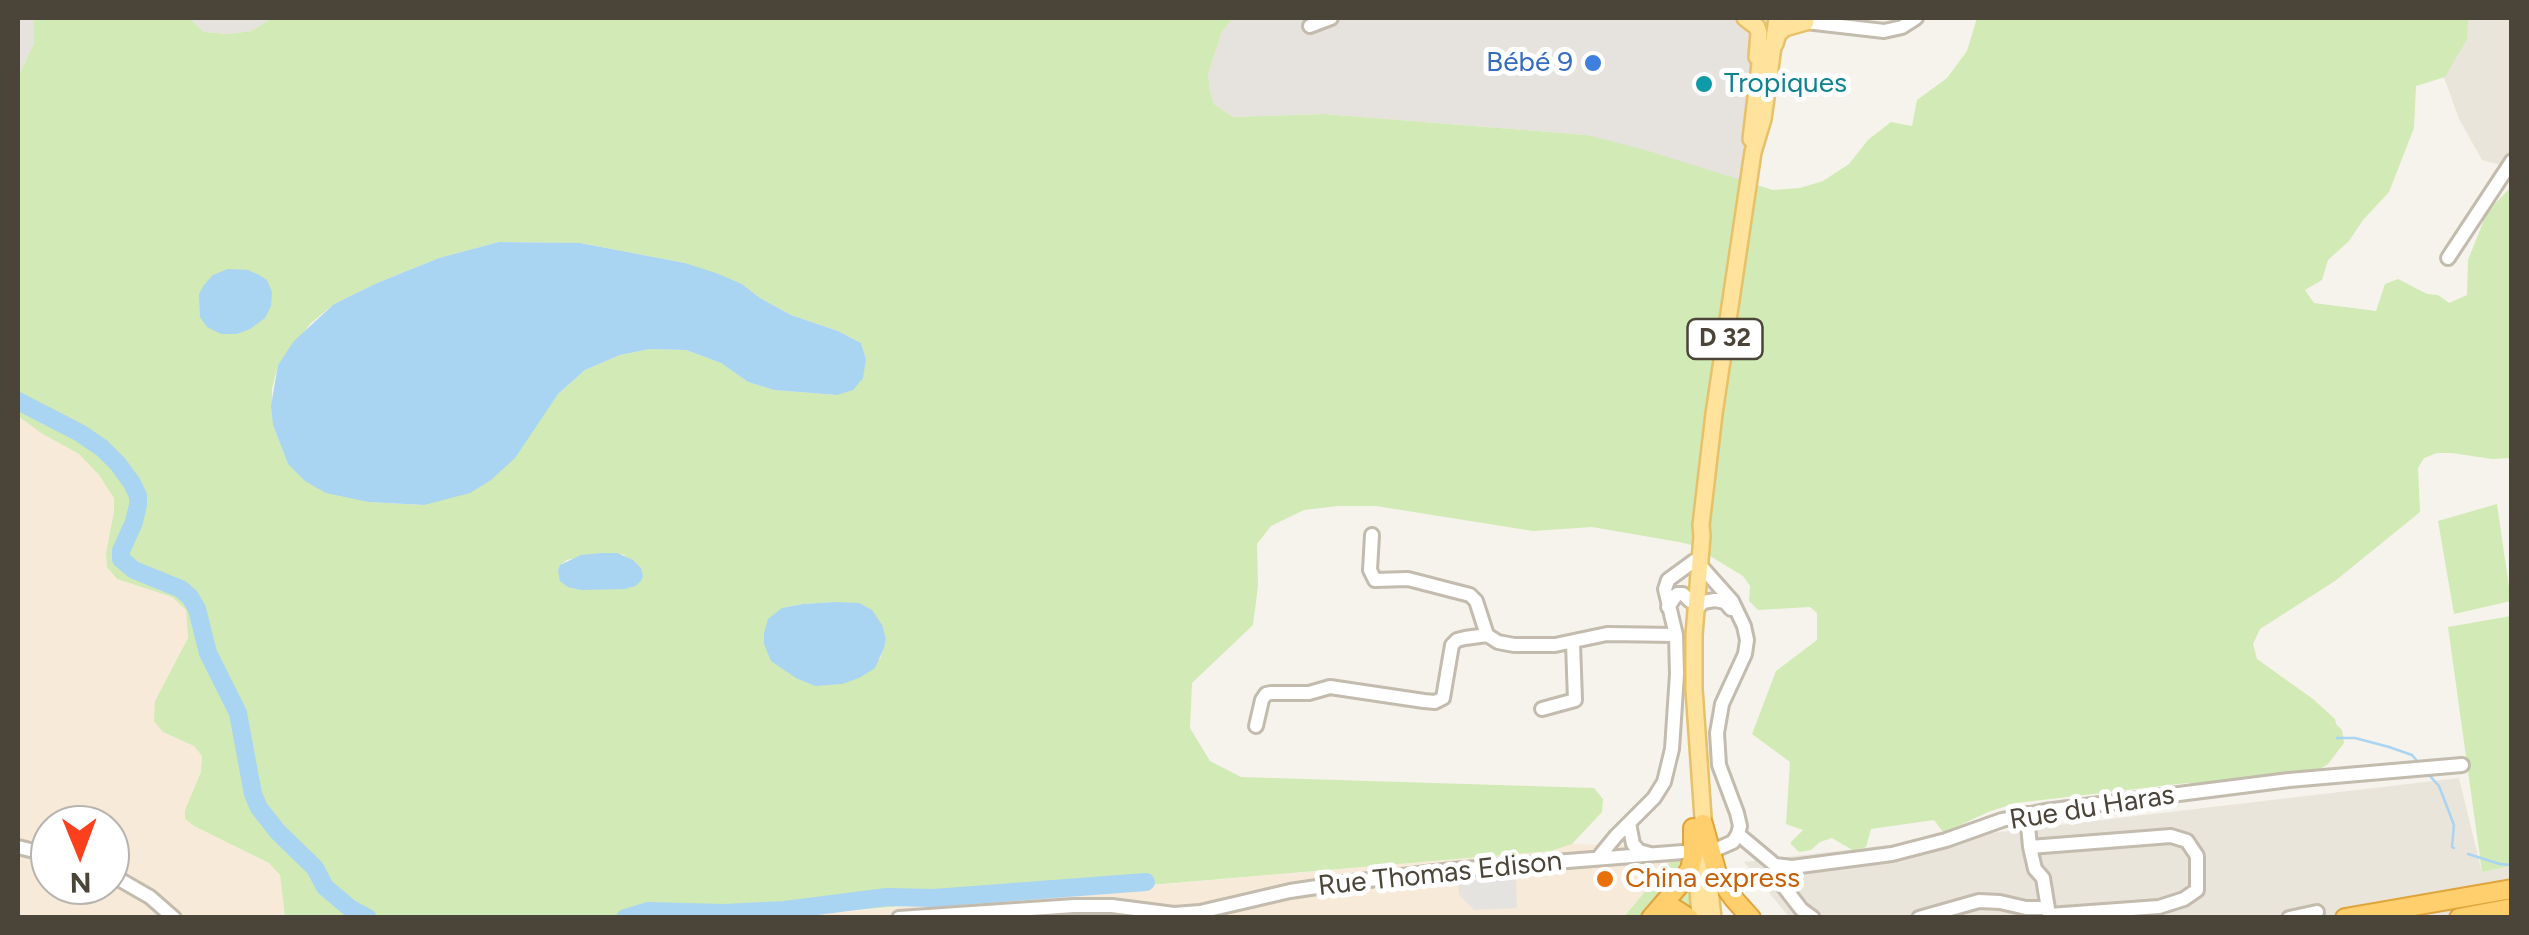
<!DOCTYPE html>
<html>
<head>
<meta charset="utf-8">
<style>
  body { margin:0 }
  #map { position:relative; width:2529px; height:935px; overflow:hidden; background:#f6f3ec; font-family:Figtree,sans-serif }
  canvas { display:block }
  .frame { position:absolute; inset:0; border:20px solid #4b4439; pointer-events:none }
  .north { position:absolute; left:30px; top:805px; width:100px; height:100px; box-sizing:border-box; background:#fff; border:2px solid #b7b4b0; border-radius:50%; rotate:179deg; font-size:28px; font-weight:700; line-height:40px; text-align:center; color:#4b4439 }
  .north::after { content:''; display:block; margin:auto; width:35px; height:45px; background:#fc3f1d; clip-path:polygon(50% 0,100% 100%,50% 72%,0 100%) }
</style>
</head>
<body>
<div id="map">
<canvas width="2529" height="935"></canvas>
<div class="frame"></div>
<div class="north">N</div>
</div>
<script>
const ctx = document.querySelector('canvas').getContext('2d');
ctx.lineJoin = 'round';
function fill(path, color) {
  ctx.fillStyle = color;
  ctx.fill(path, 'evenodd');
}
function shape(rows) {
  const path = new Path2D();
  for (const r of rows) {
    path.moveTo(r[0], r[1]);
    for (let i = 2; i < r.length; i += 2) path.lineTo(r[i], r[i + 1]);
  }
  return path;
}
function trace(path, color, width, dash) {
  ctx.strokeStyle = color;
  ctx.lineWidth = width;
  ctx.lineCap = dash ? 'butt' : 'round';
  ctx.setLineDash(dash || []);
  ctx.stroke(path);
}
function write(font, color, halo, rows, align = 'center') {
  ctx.font = font + ' Figtree,sans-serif';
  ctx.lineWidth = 10;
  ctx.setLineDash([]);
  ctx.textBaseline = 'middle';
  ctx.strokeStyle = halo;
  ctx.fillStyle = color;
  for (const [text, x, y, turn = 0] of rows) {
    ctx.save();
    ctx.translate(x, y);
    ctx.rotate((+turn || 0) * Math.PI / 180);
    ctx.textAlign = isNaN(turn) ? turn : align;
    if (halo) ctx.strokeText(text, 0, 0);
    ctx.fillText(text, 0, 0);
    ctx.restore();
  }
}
fill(shape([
  [2463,18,2511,18,2511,168,2482,160,2459,119,2442,72],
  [2459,778,2482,872,2511,866,2511,917,1789,917,1744,862]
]), '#eae5da');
fill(shape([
  [18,416,41,433,79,454,99,475,115,498,114,512,106,553,107,567,117,579,172,597,186,610,188,638,155,701,163,732,194,746,202,756,201,772,185,810,185,819,194,826,269,863,280,875,285,917,18,917],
  [50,825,110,825,110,885,50,885],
  [1572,844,1684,847,1623,917,773,918,1551,851]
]), '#f7ead8');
fill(shape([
  [18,18,34,18,34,43,18,77],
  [189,18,272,18,251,31,229,34,204,32],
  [1233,18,1781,18,1756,185,1587,135,1324,114,1233,117,1214,104,1210,91,1208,74,1222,32]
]), '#e6e2dd');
fill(shape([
  [34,18,189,18,204,32,229,34,251,31,272,18,1233,18,1222,32,1208,74,1210,91,1214,104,1233,117,1324,114,1587,135,1645,150,1773,190,1800,188,1823,181,1849,164,1868,140,1891,122,1912,126,1917,100,1947,78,1967,51,1977,18,2468,18,2467,39,2445,77,2416,86,2414,128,2389,192,2363,220,2349,241,2328,260,2322,280,2305,290,2314,303,2376,311,2385,284,2398,279,2427,294,2438,295,2449,303,2467,295,2468,260,2482,225,2486,213,2511,187,2511,458,2492,459,2452,453,2437,453,2424,458,2418,468,2420,512,2335,581,2260,629,2253,644,2257,659,2313,699,2335,719,2336,724,2342,730,2344,743,2328,764,2317,771,2290,776,2252,778,2208,784,2187,783,2016,803,1988,812,1944,833,1934,820,1871,829,1866,847,1854,851,1832,838,1820,842,1811,850,1799,852,1790,843,1803,830,1786,824,1790,762,1752,734,1776,671,1817,640,1817,613,1810,607,1758,610,1749,601,1750,586,1743,576,1710,556,1708,549,1679,542,1592,527,1533,531,1376,506,1338,506,1304,510,1271,526,1257,544,1258,586,1253,625,1192,683,1190,728,1210,761,1241,777,1594,788,1603,799,1602,812,1572,844,1551,851,773,917,285,917,280,875,269,863,194,826,185,819,185,810,201,772,202,756,194,746,163,732,154,721,155,701,188,638,186,610,172,597,117,579,107,567,106,553,114,512,114,498,99,475,79,454,41,433,18,416,18,77,34,43],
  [499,242,580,243,685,263,742,284,760,298,791,315,838,331,861,343,866,359,837,395,774,390,748,382,721,363,686,350,650,349,620,355,585,370,558,394,542,416,424,505,369,502,288,464,273,425,272,389,278,365,311,323,334,304,377,283,439,258],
  [601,553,627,555,558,570,560,565,567,560],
  [836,602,886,639,880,659,782,608,803,604],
  [2497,504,2511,601,2454,614,2438,521],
  [2511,616,2511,866,2482,872,2448,627],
  [1694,837,1713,917,1623,918,1672,859]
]), '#d2eab5');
fill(shape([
  [1516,878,1517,908,1474,910,1459,894,1458,881]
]), '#e5e3e0');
fill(shape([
  [499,242,580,243,685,263,716,273,742,284,760,298,791,315,838,331,861,343,866,359,863,378,853,390,837,395,774,390,748,382,721,363,686,350,650,349,620,355,585,370,558,394,515,458,491,480,470,493,424,505,369,502,326,493,305,481,288,464,273,425,271,406,278,365,294,341,334,304,377,283,439,258],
  [228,269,248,270,259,275,267,280,272,292,271,306,265,318,250,329,237,334,221,334,207,327,200,317,199,294,204,285,213,275],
  [601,553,617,553,633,560,641,568,643,576,641,581,635,586,625,589,581,590,568,587,560,581,558,570,560,565,581,555],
  [836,602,859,603,872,610,882,625,886,639,884,648,875,668,859,678,842,684,815,686,796,678,771,661,764,644,764,633,768,619,782,608,803,604]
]), '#a9d4f2');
trace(shape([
  [2337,738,2355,738,2389,747,2412,755,2418,762],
  [2429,775,2439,786,2454,825,2452,847,2454,848],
  [2468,854,2500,864,2512,865]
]), '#a9d4f2', 2.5);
trace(shape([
  [18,401,80,433,102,448,118,464,132,483,138,496,138,505,134,522,121,551,121,559,134,570,181,589,190,597,197,609,208,653,238,713,253,794,259,808,278,832,315,868,325,887,351,909,368,918],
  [625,918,648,911,723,913,785,910,887,897,934,898,1146,882]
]), '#a9d4f2', 18);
const minor = shape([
  [1806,22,1884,31,1902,27,1916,18],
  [1310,26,1331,18],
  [2448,258,2512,161],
  [1372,535,1370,570,1375,580,1408,579,1470,595,1476,601,1487,635],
  [1699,564,1732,601,1744,626,1747,640,1745,654,1722,704,1717,733,1719,765,1737,813,1740,826,1738,834],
  [1668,607,1677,594,1683,594,1690,601],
  [1696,610,1703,602,1715,600,1725,602,1731,609],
  [1542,709,1575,700,1573,643],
  [1256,726,1262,700,1266,694,1271,693,1309,693,1330,687,1424,701,1435,702,1443,698,1452,645,1457,640,1465,638,1487,635,1498,642,1514,645,1555,645,1607,634,1676,635],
  [2027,814,2030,847,2035,869,2043,878,2049,915],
  [1629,823,1633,844,1639,851,1650,854],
  [1738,834,1775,865,1792,867,1892,854,1946,840,2002,820,2045,811,2289,780,2462,765],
  [18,847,50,855],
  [2030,847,2171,836,2187,841,2197,856,2197,890,2184,899,2159,907,2049,915],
  [1717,849,1733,842,1738,834],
  [1598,858,1616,836,1654,798,1664,782,1672,749,1677,674,1676,635,1665,589,1668,580,1694,561],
  [1779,867,1778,873,1781,883,1801,909,1813,918],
  [110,874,150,897,174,918],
  [899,918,1074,906,1112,906,1174,914,1200,912,1290,891,1344,883,1452,870,1683,852],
  [1919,918,1979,901,2000,902,2026,908,2048,908],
  [2289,918,2317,912]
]);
const major = shape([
  [1745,18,1757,27,1759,33,1757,57],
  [1775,44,1778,34,1785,28,1806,22],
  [1751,139,1762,47],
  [1704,832,1694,689,1694,635,1702,536,1701,525,1714,414,1753,152,1763,119,1777,18],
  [1706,854,1713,918],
  [1696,858,1700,918]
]);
const highway = shape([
  [1703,824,1718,877,1734,899,1751,918],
  [1651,918,1682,882,1690,869,1693,856,1693,828],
  [1658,918,1675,909,1689,918],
  [2345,918,2512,889],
  [2459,918,2512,908]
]);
trace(minor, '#c2bbae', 18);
trace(major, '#e6c16a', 20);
trace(highway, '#e0a43c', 22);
trace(minor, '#fff', 12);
trace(major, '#ffe39c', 15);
trace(highway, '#ffcf6e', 18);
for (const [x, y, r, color] of [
  [1593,63,10,"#3f7fe0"],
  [1704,84,10,"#0f9aa8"],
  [1605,879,10,"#e8710a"]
]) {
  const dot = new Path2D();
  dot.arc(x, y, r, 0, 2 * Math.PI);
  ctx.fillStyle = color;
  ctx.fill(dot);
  trace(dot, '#fff', 4);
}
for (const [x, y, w] of [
  [1725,339,75]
]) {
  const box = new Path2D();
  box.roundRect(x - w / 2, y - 20, w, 40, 8);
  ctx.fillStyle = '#fff';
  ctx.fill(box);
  trace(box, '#4b4439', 2.5);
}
write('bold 25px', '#4b4439', null, [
  ["D 32",1725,339]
]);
write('28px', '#366cbe', '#fff', [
  ["Bébé 9",1573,63]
], 'right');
write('28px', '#0d838f', '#fff', [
  ["Tropiques",1724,84]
], 'left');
write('28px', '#4b4439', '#fff', [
  ["Rue du Haras",2092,808,-9],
  ["Rue Thomas Edison",1440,874,-6]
]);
write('28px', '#c56008', '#fff', [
  ["China express",1625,879]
], 'left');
</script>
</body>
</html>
